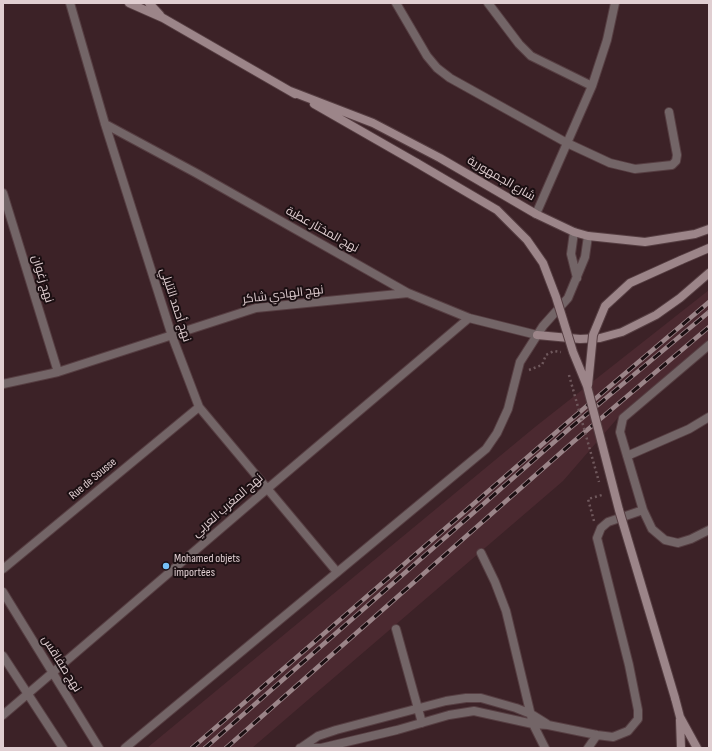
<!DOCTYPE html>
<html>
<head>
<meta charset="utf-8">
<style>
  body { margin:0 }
  #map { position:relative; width:712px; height:751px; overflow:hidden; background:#3c2227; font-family:"Sofia Sans Condensed",sans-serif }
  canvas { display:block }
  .frame { position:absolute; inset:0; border:4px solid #e0ced1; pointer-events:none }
</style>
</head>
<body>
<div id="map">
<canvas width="712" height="751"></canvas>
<div class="frame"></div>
</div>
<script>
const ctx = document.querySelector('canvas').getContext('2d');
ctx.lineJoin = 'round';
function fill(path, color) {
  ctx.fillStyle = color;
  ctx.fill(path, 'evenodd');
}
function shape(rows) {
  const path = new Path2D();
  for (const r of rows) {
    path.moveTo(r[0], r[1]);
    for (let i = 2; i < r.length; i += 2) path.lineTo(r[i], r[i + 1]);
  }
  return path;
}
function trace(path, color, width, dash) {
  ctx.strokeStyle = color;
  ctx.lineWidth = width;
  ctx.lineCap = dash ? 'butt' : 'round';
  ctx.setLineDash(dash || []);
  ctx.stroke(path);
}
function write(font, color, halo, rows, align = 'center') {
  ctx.font = font + ' "Sofia Sans Condensed",Cairo,sans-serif';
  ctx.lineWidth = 4;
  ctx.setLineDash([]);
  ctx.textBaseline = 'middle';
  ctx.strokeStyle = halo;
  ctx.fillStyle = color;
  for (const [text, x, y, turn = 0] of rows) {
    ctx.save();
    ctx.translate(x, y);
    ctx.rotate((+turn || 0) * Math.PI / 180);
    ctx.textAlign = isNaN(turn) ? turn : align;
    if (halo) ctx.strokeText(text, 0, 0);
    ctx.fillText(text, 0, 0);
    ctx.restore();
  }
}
fill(shape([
  [709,290,709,340,622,413,563,481,252,748,147,748,535,427]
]), '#4b2930');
const minor = shape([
  [70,3,105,124,172,336,199,407,337,572],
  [396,3,427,56,437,68,450,78,567,143,610,163,635,169,672,165,676,161,677,155,669,112],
  [488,3,519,44,531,56,592,86],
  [105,124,196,173,408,293,469,318,537,335],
  [3,193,58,372],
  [536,214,592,86,607,40,615,3],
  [709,345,623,418,620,432,643,510,652,529,665,540,678,543,691,539,709,530],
  [3,384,58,372,256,308,408,293],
  [627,456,689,429,709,417],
  [481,553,495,582,506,611,533,724,545,748],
  [3,569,199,407],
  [3,592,99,748],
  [396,629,422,723],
  [3,656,63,748],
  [3,715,267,489,469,318],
  [302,747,318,736,336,730,446,701,466,698,481,698,516,708,531,714,547,724],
  [300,748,321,748,397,730,449,715,474,711,533,724,548,725,597,735,613,737,628,731,638,719,638,710,629,665,597,538,601,528,608,522,643,510],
  [588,748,597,735]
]);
const tertiary = shape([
  [574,232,571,254,577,278],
  [125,748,486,449,497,433,508,409,520,362,543,326,568,298,585,257,588,236]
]);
const secondary = shape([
  [129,3,163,18,295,94],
  [149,3,160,15],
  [290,91,373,123,440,158,536,214,574,232,588,236,645,242,695,234,709,229],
  [314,104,417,163],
  [681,260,709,248],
  [537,335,580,339,600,338,622,332,656,315,680,298,709,273],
  [675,698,680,717,697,748],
  [680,720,681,748]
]);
trace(minor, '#563e42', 10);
trace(tertiary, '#563e42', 10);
trace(secondary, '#563e42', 10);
trace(shape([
  [529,370,542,365,546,355,554,351,561,352],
  [594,521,588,499,602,495]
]), '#6f585c', 2.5, [2, 3]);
trace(minor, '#736567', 8);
trace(tertiary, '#736567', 8);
trace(secondary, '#9c8589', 8);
const rail = shape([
  [192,748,568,422,709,302],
  [205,748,569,429,709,312],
  [226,748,573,442,709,327]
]);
trace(rail, '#9b8589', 4.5);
trace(rail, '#1b0f12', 3, [9]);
const secondaryBridge = shape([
  [417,163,497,210,527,240,543,263,556,297,573,352,587,386,619,510,675,698],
  [588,385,593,335,605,306,630,283,681,260]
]);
trace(secondaryBridge, '#563e42', 10, []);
trace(shape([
  [569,375,599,482]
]), '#6f585c', 2.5, [2, 3]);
trace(secondaryBridge, '#9c8589', 8);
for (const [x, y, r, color] of [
  [166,566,4,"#76c0f7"]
]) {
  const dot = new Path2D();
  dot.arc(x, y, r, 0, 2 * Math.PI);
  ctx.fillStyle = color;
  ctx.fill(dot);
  trace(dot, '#1b0f12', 1.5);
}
write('12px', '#e0ced1', '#1b0f12', [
  ["شارع الجمهورية",501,179,30],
  ["نهج المختار عطية",322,230,29],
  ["نهج زغوان",42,279,73],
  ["نهج الهادي شاكر",283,295,-7],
  ["نهج أحمد التليلي",175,305,72],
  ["Rue de Sousse",93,479,-40],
  ["نهج المغرب العربي",228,506,-41],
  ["نهج صفاقس",61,664,58]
]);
write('12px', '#e0ced1', '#1b0f12', [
  ["Mohamed objets",174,559],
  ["importées",174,573]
], 'left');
</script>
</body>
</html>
